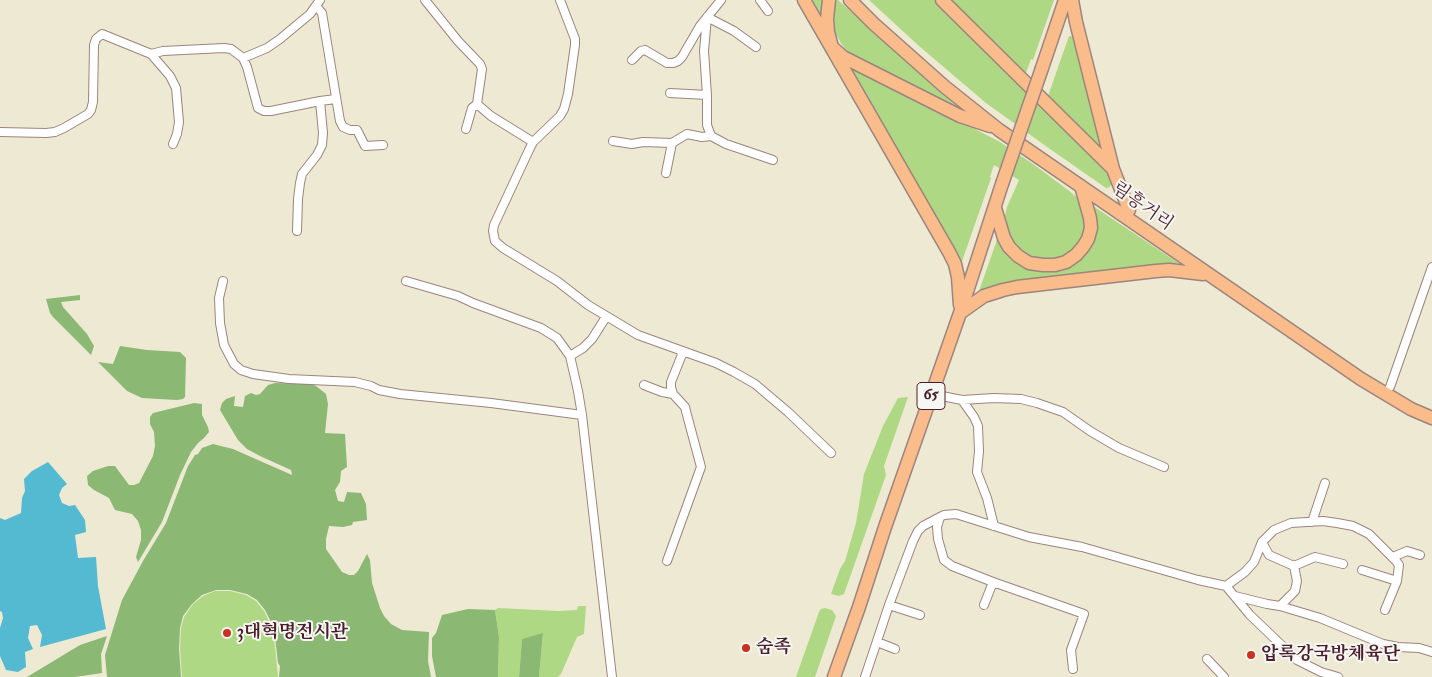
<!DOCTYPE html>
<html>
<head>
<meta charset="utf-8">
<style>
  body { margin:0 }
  canvas { display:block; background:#ede9d3 }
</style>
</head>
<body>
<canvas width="1432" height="677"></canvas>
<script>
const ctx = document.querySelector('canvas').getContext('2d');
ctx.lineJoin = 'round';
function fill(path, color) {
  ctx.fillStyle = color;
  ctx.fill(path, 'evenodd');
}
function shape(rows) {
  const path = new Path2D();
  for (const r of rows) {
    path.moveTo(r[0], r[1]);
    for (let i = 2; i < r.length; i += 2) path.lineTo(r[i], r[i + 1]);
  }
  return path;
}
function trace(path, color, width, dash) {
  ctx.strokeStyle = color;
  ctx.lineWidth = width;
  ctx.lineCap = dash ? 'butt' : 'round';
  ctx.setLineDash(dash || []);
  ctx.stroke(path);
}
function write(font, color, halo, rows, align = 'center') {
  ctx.font = font + ' "IM FELL Double Pica","Noto Serif KR",serif';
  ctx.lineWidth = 4;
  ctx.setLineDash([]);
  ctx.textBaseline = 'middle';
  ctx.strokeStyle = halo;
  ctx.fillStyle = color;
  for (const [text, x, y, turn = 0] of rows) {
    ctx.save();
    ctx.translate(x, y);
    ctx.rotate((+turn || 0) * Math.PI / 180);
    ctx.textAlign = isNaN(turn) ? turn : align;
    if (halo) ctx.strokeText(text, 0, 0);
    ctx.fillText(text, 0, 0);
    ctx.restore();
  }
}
fill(shape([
  [808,0,838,0,961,110,860,61,847,51,841,43,835,32,833,18,820,19],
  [869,0,938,0,1091,152,1108,173,1112,182,1110,187,1106,188,1050,149,986,103,919,46],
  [947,0,1054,0,1033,60,1031,59,1024,78],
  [1069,36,1074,37,1104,152,1047,99],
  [852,68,857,68,1000,142,1033,164,1068,190,1079,199,1086,217,1083,239,1064,258,1034,261,1010,242,1004,220,1007,207,1019,180,994,165,990,177,991,178,960,267,850,70],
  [1093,206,1180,264,1181,267,977,297,999,234,1016,260,1075,260],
  [908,397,884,466,886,475,844,594,839,596,831,594,840,569,845,561,856,523,864,474,883,426,898,398],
  [215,591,230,591,246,595,256,601,264,611,270,623,274,637,278,677,182,677,180,649,181,628,184,617,193,604,203,596],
  [578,606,586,606,584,634,577,637,561,674,558,677,539,677,543,634,522,639,519,677,498,677,499,637,495,610,498,608,558,611,577,610],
  [825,608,832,610,836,616,815,677,796,677,819,612,821,609]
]), '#afd884');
fill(shape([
  [80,295,80,300,61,302,63,307,87,334,94,346,91,355,53,317,50,313,46,299],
  [120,346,147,350,180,352,186,358,185,397,183,399,177,400,142,398,127,391,98,362,113,364],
  [275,383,311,384,316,386,326,394,328,404,325,433,345,434,347,467,341,471,340,482,335,490,338,501,344,502,347,492,361,493,366,504,367,520,353,522,352,525,343,527,329,526,326,539,326,549,342,572,349,575,354,575,358,571,367,554,370,560,372,583,380,608,384,616,391,624,402,630,429,632,428,661,431,677,279,677,280,666,278,663,275,637,271,622,265,610,257,600,247,594,230,590,216,590,202,595,192,604,183,616,180,628,179,649,181,677,107,677,105,655,122,600,143,561,166,523,188,466,195,455,198,454,202,448,213,444,233,449,292,475,291,470,260,456,247,449,238,440,220,410,222,403,226,399,235,396,234,406,243,407,245,396,251,393,256,395,260,394,268,385],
  [194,403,202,404,202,415,208,427,209,432,204,438,198,443,191,452,180,475,162,522,138,562,136,557,141,540,141,530,138,521,132,514,115,510,109,498,94,490,88,485,87,476,93,471,108,466,115,466,129,485,134,485,139,483,153,456,155,446,154,432,150,424,150,417,153,413],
  [468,609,495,610,499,637,498,677,436,677,432,656,432,638,436,633,442,615],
  [543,633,539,677,519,677,522,639],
  [107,636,101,654,102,673,75,677,27,677,80,645]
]), '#8bb872');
fill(shape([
  [48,462,67,484,62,488,59,495,62,503,69,506,75,505,85,520,86,532,75,535,78,558,96,557,98,586,106,629,40,647,42,635,37,625,30,626,28,638,33,649,25,652,26,667,18,672,6,670,0,656,0,628,3,618,2,612,0,611,0,518,5,520,21,513,22,498,25,491,24,479,32,471]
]), '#54bad1');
const minor = shape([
  [425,0,458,41,480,64,482,69,477,104,472,108,466,129],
  [560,0,575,39,575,45,568,94,564,109,560,116,533,142,529,150,494,225,493,231,495,241,503,248,557,281,588,305,638,335,716,363,734,372,755,384,788,412,831,453],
  [760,0,768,11],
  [316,6,322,13,340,121,343,127,350,130,357,130,365,146,383,145],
  [756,47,734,31,707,17,704,51,707,95,707,125,711,136,726,144,773,160],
  [151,54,163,51,224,48,231,49,243,58,247,67,258,108,264,111,271,111,320,101,336,99],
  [243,58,267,48,280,39,310,14,320,0],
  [632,60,641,51,645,50,667,63,673,63,678,61,682,57,700,26,721,0],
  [670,93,707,95],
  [477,104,491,116,533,142],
  [0,132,46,133,55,132,64,128,88,114,91,110,93,102,94,45,96,39,102,34,151,54,170,76,176,88,179,122,177,134,173,144],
  [613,141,632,144,643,142,672,143,687,134,702,137,711,136],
  [666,173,672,143],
  [297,231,298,199,300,183,302,174,317,155,322,145,323,133,320,101],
  [223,281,219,298,220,323,224,345,234,364,241,370,253,374,289,379,355,382,371,386,379,390,400,394,491,403,582,415],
  [406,281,458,296,473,303,541,328,557,338,570,356,578,391,582,415,612,677],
  [570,356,583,348,592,339,606,317],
  [644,385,662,392,673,394],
  [1390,387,1432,267],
  [932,394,962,400,994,398,1021,399,1037,403,1063,412,1090,431,1119,448,1164,467],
  [962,400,974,417,978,426,979,451,977,472,987,498,994,526],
  [1312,522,1325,483],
  [1262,542,1269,555,1294,566,1315,557,1343,564],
  [1393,557,1407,551,1420,555],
  [667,561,701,467,687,415,685,407,673,394,671,387,671,382,683,352],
  [1362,570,1397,581],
  [993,582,1084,614,1071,650,1073,669],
  [1226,586,1245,572,1254,562,1262,542,1274,530,1291,523,1323,521,1337,523,1353,526,1369,534,1396,561,1399,565,1397,581,1385,610],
  [1235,596,1267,604,1280,606,1320,618,1383,644,1398,647,1419,648,1432,652],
  [889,605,920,615],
  [984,605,993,582,952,566,944,560,938,539,937,527,940,517,944,515,956,514,1029,537,1082,547,1198,580,1226,586,1250,615,1297,660,1321,672,1338,677],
  [1280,606,1295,591,1297,581,1294,566],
  [877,642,895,649],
  [1207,659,1224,677],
  [865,677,889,605,913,541,918,531,923,526,940,517]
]);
const primary = shape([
  [804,0,949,252,955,264,958,277,960,305],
  [829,0,827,19,828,32,832,47,843,57,960,116,990,126],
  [850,0,874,24,945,87,999,130,1361,379,1411,409,1432,418],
  [942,0,1113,169],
  [1072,0,1076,22,1113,169,1129,210],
  [1042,68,1065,0],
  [995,208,1004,238,1009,247,1018,256,1029,263,1043,265,1055,265,1066,262,1076,255,1083,247,1088,239,1091,228,1090,218,1081,186],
  [960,313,984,296,1003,290,1017,287,1156,271,1169,270,1203,274],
  [834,677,859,607,885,527,960,313,1002,184]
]);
trace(minor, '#9c847f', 10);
trace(primary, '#9c847f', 15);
trace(minor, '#fff', 8);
trace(primary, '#f9bc8a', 12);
const primaryBridge = shape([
  [1002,184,1042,68]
]);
trace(primaryBridge, '#9c847f', 15, []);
trace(primaryBridge, '#f9bc8a', 12);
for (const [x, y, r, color] of [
  [227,633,5,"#c8321e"],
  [746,648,5,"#c8321e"],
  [1251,655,5,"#c8321e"]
]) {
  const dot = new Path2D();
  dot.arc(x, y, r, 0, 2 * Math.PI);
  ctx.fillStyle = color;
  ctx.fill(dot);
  trace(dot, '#f6f6f2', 2);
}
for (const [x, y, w] of [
  [931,396,28]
]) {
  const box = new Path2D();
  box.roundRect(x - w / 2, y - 13.5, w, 27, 4);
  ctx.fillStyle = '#f6f6f2';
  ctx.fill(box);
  trace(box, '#4a1f2b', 1);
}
write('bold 16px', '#4a1f2b', null, [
  ["65",931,396]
]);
write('18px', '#4a1f2b', '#f6f6f2', [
  ["림흥거리",1142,207,35]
]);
write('bold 18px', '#4a1f2b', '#f6f6f2', [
  ["3대혁명전시관",237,633],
  ["숨족",756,648],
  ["압록강국방체육단",1261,655]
], 'left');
</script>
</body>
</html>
